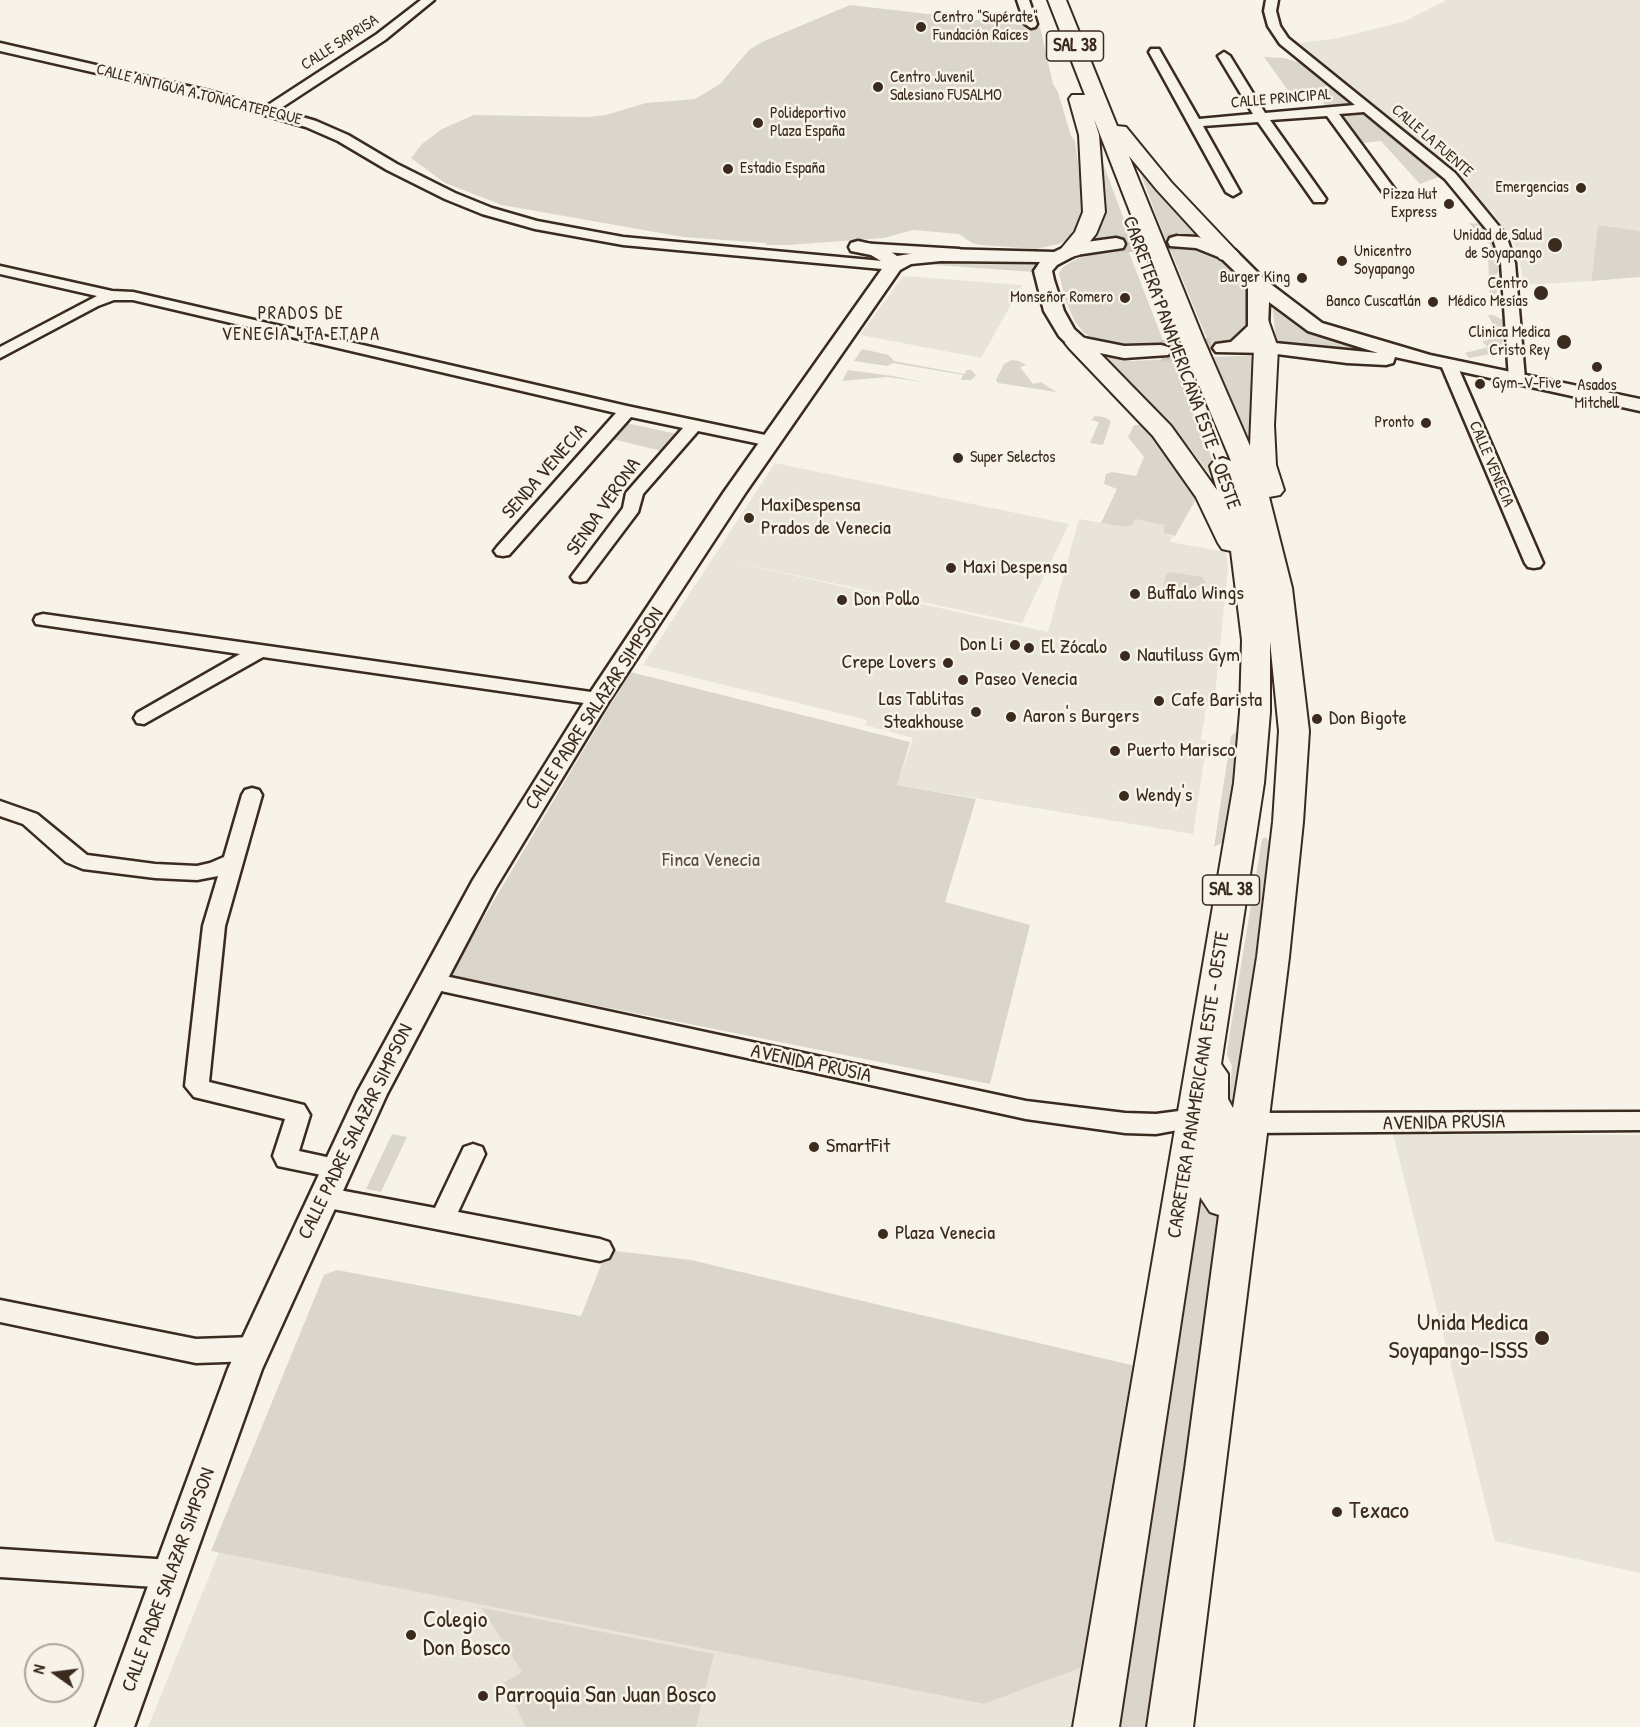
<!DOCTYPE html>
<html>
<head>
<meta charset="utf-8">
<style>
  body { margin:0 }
  #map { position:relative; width:1640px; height:1727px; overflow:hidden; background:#f7f3e8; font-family:"Patrick Hand",sans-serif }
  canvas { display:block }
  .north { position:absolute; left:24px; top:1643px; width:60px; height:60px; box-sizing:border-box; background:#f7f3e8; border:2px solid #aca397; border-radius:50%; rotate:284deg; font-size:16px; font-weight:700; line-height:24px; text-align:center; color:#3b2a1e }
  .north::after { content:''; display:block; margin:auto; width:21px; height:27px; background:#3b2a1e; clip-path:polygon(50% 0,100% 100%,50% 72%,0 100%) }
</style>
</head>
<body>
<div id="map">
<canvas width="1640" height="1727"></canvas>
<div class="north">N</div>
</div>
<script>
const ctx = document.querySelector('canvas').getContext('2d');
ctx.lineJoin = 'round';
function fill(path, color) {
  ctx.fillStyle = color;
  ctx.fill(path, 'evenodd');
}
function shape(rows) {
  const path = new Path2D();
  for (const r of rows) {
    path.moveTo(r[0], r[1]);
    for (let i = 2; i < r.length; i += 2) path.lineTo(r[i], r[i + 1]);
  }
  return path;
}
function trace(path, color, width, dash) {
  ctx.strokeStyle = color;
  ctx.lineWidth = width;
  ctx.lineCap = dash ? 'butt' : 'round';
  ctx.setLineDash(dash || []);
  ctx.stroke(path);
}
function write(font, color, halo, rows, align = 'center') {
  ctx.font = font + ' "Patrick Hand",sans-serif';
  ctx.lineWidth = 5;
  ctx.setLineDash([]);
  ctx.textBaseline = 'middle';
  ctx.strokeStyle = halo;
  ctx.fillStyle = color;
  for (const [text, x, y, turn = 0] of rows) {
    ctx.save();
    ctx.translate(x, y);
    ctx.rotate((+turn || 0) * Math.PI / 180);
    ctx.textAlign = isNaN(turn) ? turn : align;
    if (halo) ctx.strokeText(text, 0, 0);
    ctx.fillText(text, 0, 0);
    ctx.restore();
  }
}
fill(shape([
  [1447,0,1640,0,1640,231,1598,225,1591,281,1524,285,1518,253,1511,237,1490,210,1485,210,1290,44,1333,39,1403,22],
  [903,276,1022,285,981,358,860,335],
  [775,463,1069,524,1022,623,723,560,1048,632,1079,519,1126,527,1135,519,1165,525,1168,535,1173,536,1170,542,1226,552,1228,568,1214,705,1206,708,1201,739,1208,743,1209,749,1204,761,1193,834,897,785,913,738,865,725,867,720,643,665],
  [1393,1134,1640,1135,1640,1573,1495,1541],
  [219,1552,984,1704,1083,1667,1073,1727,148,1727]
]), '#e9e4d9');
fill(shape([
  [850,5,1040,27,1053,84,1058,92,1071,136,1075,141,1078,163,1082,209,1079,221,1067,240,1059,244,1036,249,981,245,972,243,959,234,913,230,884,238,787,245,766,245,766,243,683,237,502,205,445,183,411,158,422,144,442,129,474,115,588,117,606,115,646,103,695,99,720,84,749,50,762,42],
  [1264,57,1284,58,1307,65,1357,108,1329,110,1318,95,1292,96],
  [1361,111,1371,115,1441,176,1420,184,1381,141,1354,144,1332,113],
  [1097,147,1126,225,1130,240,1085,244],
  [1134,156,1209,242,1182,237,1165,239],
  [1469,223,1482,224,1494,245,1499,271,1496,275,1497,294,1502,300,1501,303,1490,303,1488,257,1493,253,1491,246],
  [1598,225,1640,231,1640,277,1591,281],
  [1170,249,1196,250,1213,255,1239,273,1248,291,1250,328,1226,343,1210,346],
  [1128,250,1166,348,1132,348,1099,342,1084,333,1075,322,1065,299,1059,273,1063,267,1078,258,1100,253],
  [921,260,1044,261,1034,272,921,264,919,263],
  [1272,301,1374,350,1374,352,1370,355,1332,351,1276,342],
  [1488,315,1493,315,1503,320,1504,332,1502,345,1490,354,1469,358,1465,353,1488,347,1482,342,1491,338,1495,329],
  [862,349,889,355,894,361,964,374,967,370,971,370,976,375,971,380,961,380,963,375,893,363,887,366,854,361],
  [1260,355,1252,464,1213,357],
  [1103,357,1133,361,1172,359,1229,500,1190,448],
  [1012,360,1019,361,1026,365,1020,367,1033,384,1041,382,1056,392,998,383,996,380,1004,364],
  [848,370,893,376,923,382,887,377,842,381],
  [1095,416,1104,417,1111,421,1103,445,1090,443,1099,422,1091,420],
  [626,423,677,434,662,451,612,439],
  [1134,425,1145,425,1200,492,1175,536,1164,533,1164,525,1135,519,1132,525,1126,527,1101,523,1117,489,1104,484,1106,474,1112,472,1136,476,1144,457,1128,437],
  [1170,572,1202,577,1206,583,1196,586,1194,593,1163,588,1166,575],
  [630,672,910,742,897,785,976,799,945,902,1030,925,990,1084,449,976],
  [1245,729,1226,840,1214,847,1231,736,1236,732],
  [1266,837,1269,842,1238,1101,1236,1104,1231,1103,1229,1100,1232,1066,1227,1055,1228,1044,1262,839],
  [1200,1129,1222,1214,1149,1727,1110,1727],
  [392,1134,407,1137,381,1192,366,1189],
  [607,1250,691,1260,1135,1366,1083,1667,984,1704,211,1551,324,1275,337,1270,581,1316],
  [482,1608,714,1654,696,1727,526,1727,504,1683,522,1672]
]), '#dbd6cb');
trace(shape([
  [1116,244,1177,242]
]), '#d1cbc0', 17, [17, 8]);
trace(shape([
  [1161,351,1211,349]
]), '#d1cbc0', 22, [22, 10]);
const minor = shape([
  [421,0,434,0,385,40,278,110,316,121,348,135,397,164,455,193,492,208,537,221,623,237,893,262,900,266,893,270,623,245,535,229,482,214,445,199,387,170,338,141,306,127,206,98,0,51,0,43,209,91,265,107,377,34,421,0],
  [1017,0,1029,0,1037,24,1035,27,1031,28,1025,24,1017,0],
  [1266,0,1278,0,1276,11,1280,26,1288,38,1455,173,1506,235,1515,263,1525,379,1523,382,1517,384,1509,379,1501,263,1492,236,1445,179,1364,112,1339,114,1396,191,1394,194,1384,194,1327,116,1270,120,1326,199,1324,202,1314,202,1258,122,1203,126,1240,192,1233,196,1226,192,1149,52,1151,49,1159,49,1199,119,1253,114,1218,56,1224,52,1230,56,1265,113,1355,105,1280,44,1268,26,1264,11,1266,0],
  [858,243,959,249,966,253,959,257,853,250,851,247,858,243],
  [0,266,112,291,133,292,627,406,770,436,778,441,770,446,698,431,643,494,638,512,586,581,580,582,574,581,571,577,623,508,626,493,683,428,631,417,509,555,503,556,497,555,494,551,497,547,616,413,133,300,114,300,98,306,0,358,0,347,97,296,0,274,0,266],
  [1449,360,1457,365,1543,563,1540,567,1534,568,1528,567,1525,563,1441,365,1449,360],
  [43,614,598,693,605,695,608,699,605,703,598,705,263,657,144,724,137,723,134,718,137,713,240,654,36,624,34,620,36,616,43,614],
  [252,788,259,790,262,795,225,926,209,1082,304,1105,310,1115,299,1151,345,1161,348,1168,345,1175,336,1178,278,1166,273,1156,285,1119,194,1097,185,1086,203,926,218,876,197,880,155,878,83,869,66,862,23,824,0,816,0,801,37,814,87,855,155,864,197,866,210,863,224,857,242,795,245,790,252,788],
  [431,973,1026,1101,1125,1113,1156,1114,1194,1109,1202,1111,1206,1118,1202,1125,1194,1127,1156,1134,1125,1133,1026,1119,423,987,420,981,423,975,431,973],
  [1640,1112,1640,1130,1249,1133,1241,1130,1237,1123,1241,1116,1249,1113,1640,1112],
  [473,1144,482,1147,485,1154,458,1212,600,1239,609,1242,613,1250,609,1258,600,1261,323,1207,314,1204,311,1197,314,1190,323,1187,435,1208,464,1147,473,1144],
  [0,1300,196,1339,254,1337,263,1341,267,1349,263,1357,254,1361,196,1363,0,1322,0,1300],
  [0,1549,171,1560,181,1564,185,1574,181,1584,171,1588,0,1577,0,1549]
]);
const major = shape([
  [1177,236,1198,237,1235,250,1264,279,1322,323,1430,355,1640,399,1640,411,1395,357,1393,363,1386,365,1347,363,1269,353,1216,352,1213,348,1216,344,1231,342,1248,326,1248,284,1221,258,1196,248,1170,246,1168,242,1170,238,1177,236],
  [1269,302,1308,331,1378,353,1254,341,1268,328,1269,302],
  [1116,238,1123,240,1125,244,1123,248,1076,255,1057,265,1052,271,1054,280,1064,311,1074,329,1084,338,1124,346,1161,345,1168,347,1171,351,1168,355,1124,358,1070,347,1059,336,1044,311,1034,271,1040,262,941,261,911,264,900,270,746,492,609,701,495,889,387,1094,262,1369,134,1727,96,1727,228,1369,357,1093,473,880,586,699,724,492,884,266,881,261,871,255,851,251,849,247,851,243,858,241,884,247,897,256,941,249,1054,252,1071,244,1116,238]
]);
const highway = shape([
  [1048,0,1066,0,1117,126,1126,127,1171,182,1239,254,1236,259,1228,261,1220,259,1157,190,1129,156,1203,338,1250,446,1254,348,1248,322,1251,317,1259,315,1267,317,1278,348,1274,425,1276,465,1284,490,1280,495,1269,497,1292,588,1309,731,1303,822,1289,957,1193,1727,1147,1727,1185,1469,1219,1215,1210,1212,1200,1197,1119,1727,1073,1727,1234,783,1240,712,1242,640,1231,551,1222,549,1218,543,1196,497,1153,436,1069,348,1065,343,1069,338,1077,336,1085,338,1171,426,1217,490,1210,466,1214,461,1223,458,1231,461,1179,338,1094,119,1099,135,1105,212,1096,234,1079,255,1071,257,1063,255,1060,250,1075,232,1083,212,1079,135,1069,99,1072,95,1085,95,1048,0],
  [1270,641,1279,731,1273,822,1257,957,1233,1108,1228,1099,1228,1074,1221,1064,1264,783,1270,712,1270,641]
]);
trace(minor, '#3b2a1e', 5);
trace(major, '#3b2a1e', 5);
trace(highway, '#3b2a1e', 4);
fill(minor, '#f7f3e8');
fill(major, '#f7f3e8');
fill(highway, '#f7f3e8');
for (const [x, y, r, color] of [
  [921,27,6,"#3b2a1e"],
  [878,87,6,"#3b2a1e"],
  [758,123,6,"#3b2a1e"],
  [728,169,6,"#3b2a1e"],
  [1581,188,6,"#3b2a1e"],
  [1449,204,6,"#3b2a1e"],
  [1555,245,8,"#3b2a1e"],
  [1342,261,6,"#3b2a1e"],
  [1302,278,6,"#3b2a1e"],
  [1541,293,8,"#3b2a1e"],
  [1125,298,6,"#3b2a1e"],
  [1433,302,6,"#3b2a1e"],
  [1564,342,8,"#3b2a1e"],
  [1597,367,6,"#3b2a1e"],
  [1480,384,6,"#3b2a1e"],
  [1426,423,6,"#3b2a1e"],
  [958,458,6,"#3b2a1e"],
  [749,518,6,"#3b2a1e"],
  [951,568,6,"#3b2a1e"],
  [1135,594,6,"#3b2a1e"],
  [842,600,6,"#3b2a1e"],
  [1015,645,6,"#3b2a1e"],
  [1029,648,6,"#3b2a1e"],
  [1125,656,6,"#3b2a1e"],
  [948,663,6,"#3b2a1e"],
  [963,680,6,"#3b2a1e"],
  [1159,701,6,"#3b2a1e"],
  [976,712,6,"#3b2a1e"],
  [1011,717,6,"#3b2a1e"],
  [1317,719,6,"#3b2a1e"],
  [1115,751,6,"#3b2a1e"],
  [1124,796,6,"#3b2a1e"],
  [814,1147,6,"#3b2a1e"],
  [883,1234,6,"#3b2a1e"],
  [1542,1338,8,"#3b2a1e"],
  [1337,1512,6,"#3b2a1e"],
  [411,1635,6,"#3b2a1e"],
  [483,1696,6,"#3b2a1e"]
]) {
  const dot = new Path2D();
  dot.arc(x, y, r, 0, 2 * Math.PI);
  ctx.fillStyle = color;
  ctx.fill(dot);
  trace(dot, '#f7f3e8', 2);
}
write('16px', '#3b2a1e', '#f7f3e8', [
  ["Centro \"Supérate\"",933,18,"left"],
  ["Fundación Raíces",933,36,"left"],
  ["Centro Juvenil",890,78,"left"],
  ["Salesiano FUSALMO",890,96,"left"],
  ["Polideportivo",770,114,"left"],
  ["Plaza España",770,132,"left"],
  ["Estadio España",740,169,"left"],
  ["Emergencias",1569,188],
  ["Pizza Hut",1437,195],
  ["Express",1437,213],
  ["Unidad de Salud",1542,236],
  ["de Soyapango",1542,254],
  ["Unicentro",1354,252,"left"],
  ["Soyapango",1354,270,"left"],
  ["Burger King",1290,278],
  ["Centro",1528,284],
  ["Médico Mesías",1528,302],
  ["Monseñor Romero",1113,298],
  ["Banco Cuscatlán",1421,302],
  ["Clinica Medica",1550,333],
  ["Cristo Rey",1550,351],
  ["Gym-V-Five",1492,384,"left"],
  ["Asados",1597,386,"center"],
  ["Mitchell",1597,404,"center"],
  ["Pronto",1414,423],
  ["Super Selectos",970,458,"left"]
], 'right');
write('16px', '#3b2a1e', '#f7f3e8', [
  ["CALLE SAPRISA",340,43,-33],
  ["CALLE ANTIGUA A TONACATEPEQUE",199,95,14],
  ["CALLE PRINCIPAL",1281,99,-5],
  ["CALLE LA FUENTE",1432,141,41],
  ["CALLE VENECIA",1491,464,67]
]);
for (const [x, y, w] of [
  [1075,46,57],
  [1231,890,57]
]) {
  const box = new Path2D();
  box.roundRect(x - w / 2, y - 15, w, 30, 4.5);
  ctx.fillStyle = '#f7f3e8';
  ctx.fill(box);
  trace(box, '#3b2a1e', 1.5);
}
write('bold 18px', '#3b2a1e', null, [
  ["SAL 38",1075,46],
  ["SAL 38",1231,890]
]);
ctx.letterSpacing = '1.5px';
write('18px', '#3b2a1e', '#f7f3e8', [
  ["PRADOS DE",301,314],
  ["VENECIA 4TA ETAPA",301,335]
]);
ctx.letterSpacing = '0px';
write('20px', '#3b2a1e', '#f7f3e8', [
  ["CARRETERA PANAMERICANA ESTE - OESTE",1181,363,70],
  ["SENDA VENECIA",545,472,-49],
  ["SENDA VERONA",604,507,-55],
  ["CALLE PADRE SALAZAR SIMPSON",595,709,-57],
  ["AVENIDA PRUSIA",811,1064,12],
  ["CARRETERA PANAMERICANA ESTE - OESTE",1199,1085,-81],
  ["AVENIDA PRUSIA",1444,1123,-1],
  ["CALLE PADRE SALAZAR SIMPSON",356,1132,-64],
  ["CALLE PADRE SALAZAR SIMPSON",169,1580,-70]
]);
write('20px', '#3b2a1e', '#f7f3e8', [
  ["MaxiDespensa",761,506],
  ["Prados de Venecia",761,529],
  ["Maxi Despensa",963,568],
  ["Buffalo Wings",1147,594],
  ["Don Pollo",854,600],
  ["Don Li",1003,645,"right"],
  ["El Zócalo",1041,648],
  ["Nautiluss Gym",1137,656],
  ["Crepe Lovers",936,663,"right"],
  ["Paseo Venecia",975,680],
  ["Las Tablitas",964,700,"right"],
  ["Steakhouse",964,723,"right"],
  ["Cafe Barista",1171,701],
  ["Aaron's Burgers",1023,717],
  ["Don Bigote",1329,719],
  ["Puerto Marisco",1127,751],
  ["Wendy's",1136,796],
  ["SmartFit",826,1147],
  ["Plaza Venecia",895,1234]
], 'left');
write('20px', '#5b4c41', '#f7f3e8', [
  ["Finca Venecia",711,861]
]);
write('24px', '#3b2a1e', '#f7f3e8', [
  ["Unida Medica",1528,1324,"right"],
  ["Soyapango-ISSS",1528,1352,"right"],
  ["Texaco",1349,1512],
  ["Colegio",423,1621],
  ["Don Bosco",423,1649],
  ["Parroquia San Juan Bosco",495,1696]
], 'left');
</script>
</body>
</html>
